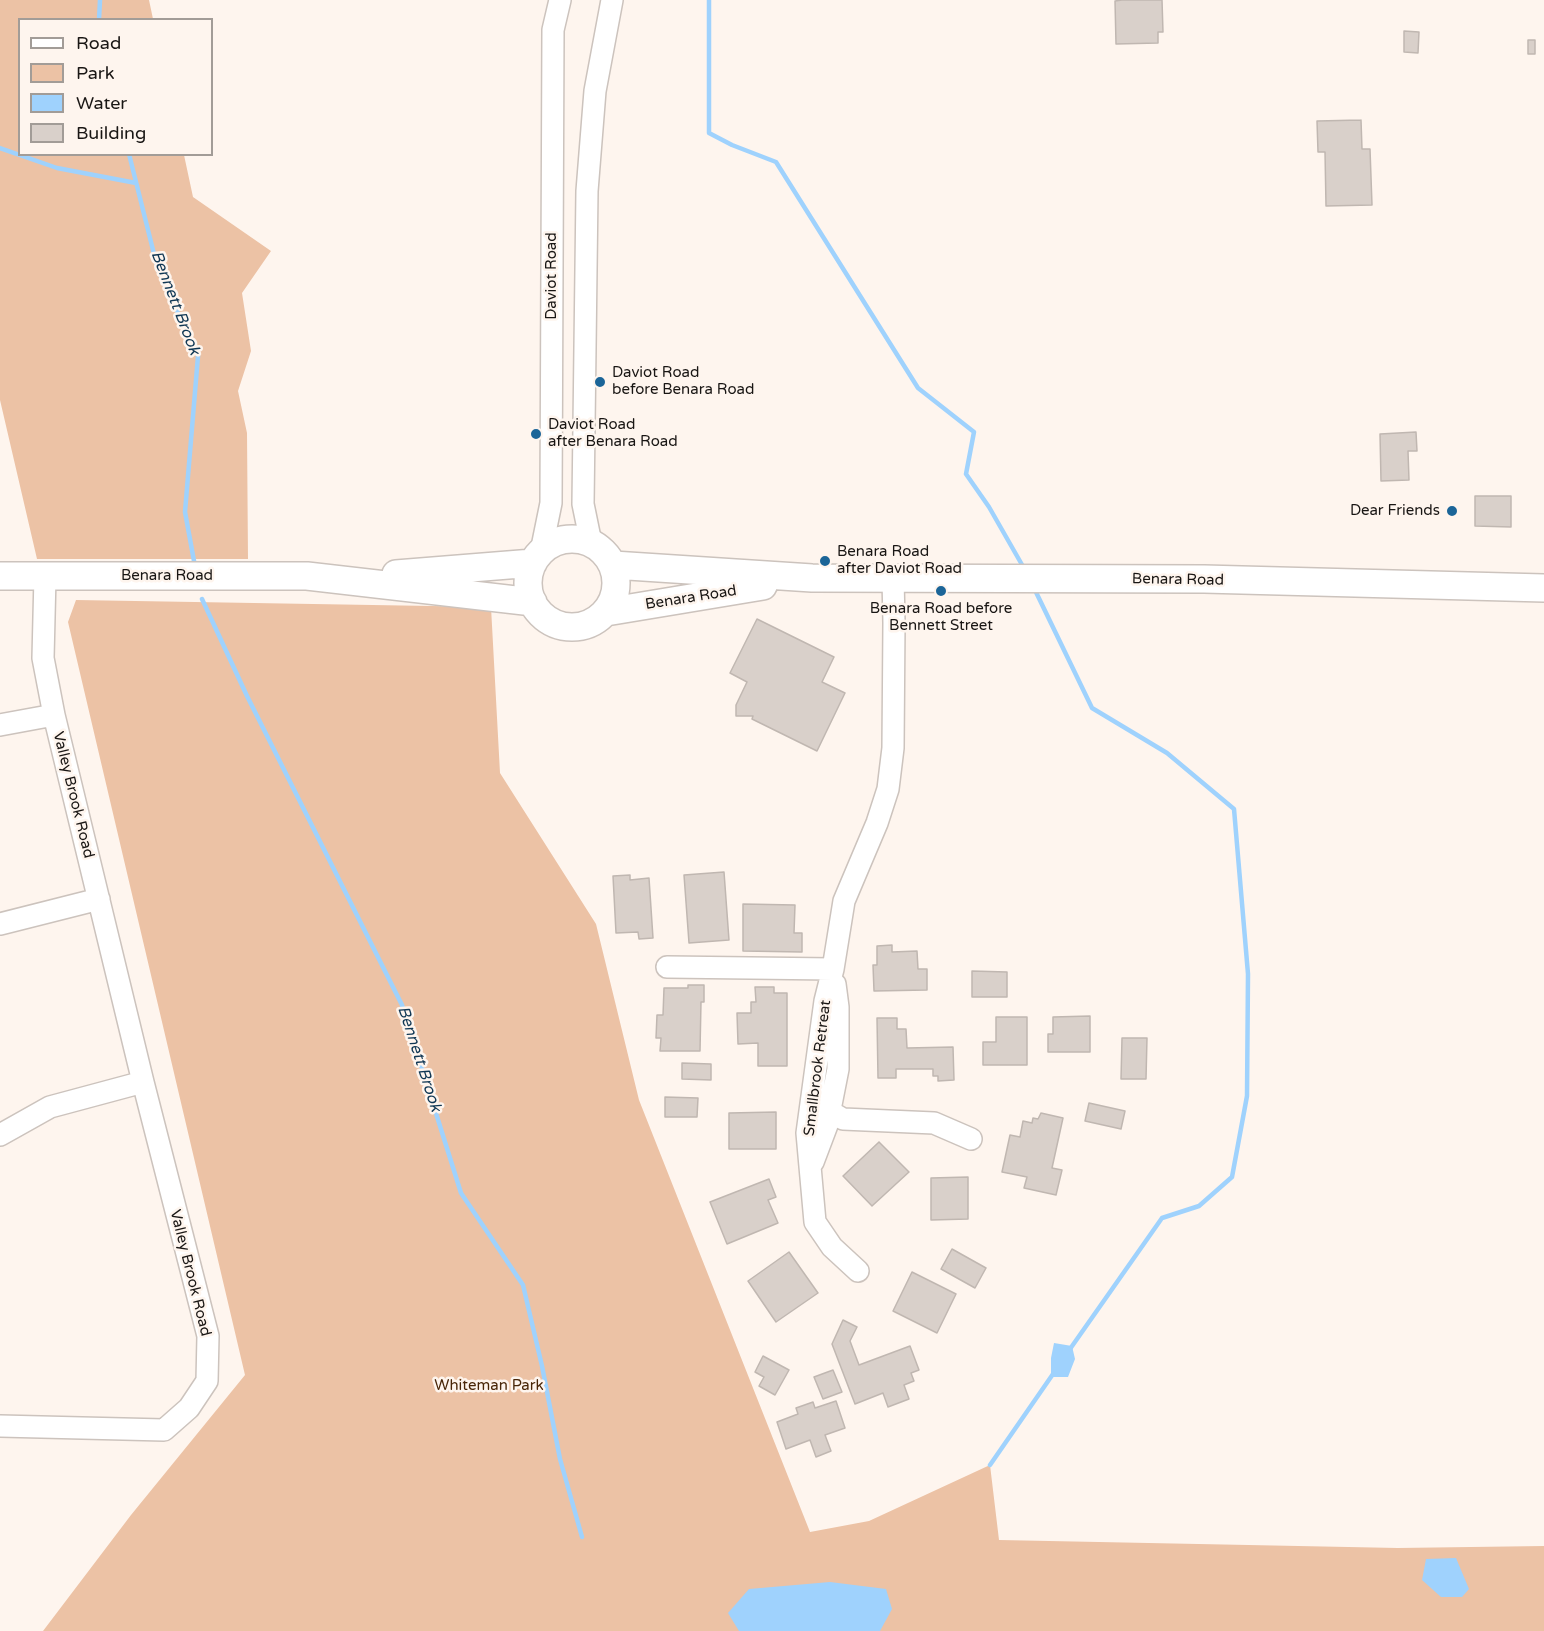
<!DOCTYPE html>
<html>
<head>
<meta charset="utf-8">
<style>
  body { margin:0 }
  #map { position:relative; width:1544px; height:1631px; overflow:hidden; background:#fef5ee; font-family:"Varela Round",sans-serif }
  canvas { display:block }
  .legend { position:absolute; left:18px; top:18px; width:195px; height:138px; box-sizing:border-box; background:#fef5ee; border:2px solid #a29c97; margin:0; padding:8px 10px; list-style:none; font-size:18px; color:#191614 }
  .legend li { display:flex; align-items:center; gap:12px; height:30px }
  .legend b { width:30px; border:2px solid #a29c97 }
</style>
</head>
<body>
<div id="map">
<canvas width="1544" height="1631"></canvas>
<ul class="legend">
<li><b style="height:8px;background:#fff"></b>Road</li>
<li><b style="height:16px;background:#ecc2a5"></b>Park</li>
<li><b style="height:16px;background:#9fd2fd"></b>Water</li>
<li><b style="height:16px;background:#d9d0ca"></b>Building</li>
</ul>
</div>
<script>
const ctx = document.querySelector('canvas').getContext('2d');
ctx.lineJoin = 'round';
function fill(path, color) {
  ctx.fillStyle = color;
  ctx.fill(path, 'evenodd');
}
function shape(rows) {
  const path = new Path2D();
  for (const r of rows) {
    if (r.length === 3) {
      path.moveTo(r[0] + r[2], r[1]);
      path.arc(r[0], r[1], r[2], 0, 2 * Math.PI);
      continue;
    }
    path.moveTo(r[0], r[1]);
    for (let i = 2; i < r.length; i += 2) path.lineTo(r[i], r[i + 1]);
  }
  return path;
}
function trace(path, color, width, dash) {
  ctx.strokeStyle = color;
  ctx.lineWidth = width;
  ctx.lineCap = dash ? 'butt' : 'round';
  ctx.setLineDash(dash || []);
  ctx.stroke(path);
}
function write(font, color, halo, rows, align = 'center') {
  ctx.font = font + ' "Varela Round",sans-serif';
  ctx.lineWidth = 5;
  ctx.setLineDash([]);
  ctx.textBaseline = 'middle';
  ctx.strokeStyle = halo;
  ctx.fillStyle = color;
  for (const [text, x, y, turn = 0] of rows) {
    ctx.save();
    ctx.translate(x, y);
    ctx.rotate((+turn || 0) * Math.PI / 180);
    ctx.textAlign = isNaN(turn) ? turn : align;
    if (halo) ctx.strokeText(text, 0, 0);
    ctx.fillText(text, 0, 0);
    ctx.restore();
  }
}
fill(shape([
  [0,0,149,0,153,19,20,20,20,154,184,155,193,197,271,251,242,293,251,351,238,391,247,433,248,559,37,559,0,400],
  [76,600,491,607,500,773,596,924,639,1100,810,1532,869,1521,990,1465,999,1540,1398,1548,1544,1546,1544,1631,43,1631,131,1515,245,1375,68,622]
]), '#ecc2a5');
fill(shape([
  [1054,1343,1072,1346,1075,1359,1068,1377,1051,1377,1051,1358],
  [1456,1558,1469,1589,1462,1597,1441,1597,1422,1580,1426,1559],
  [830,1582,886,1589,892,1609,880,1631,739,1631,728,1613,749,1589]
]), '#9fd2fd');
trace(shape([
  [709,0,709,133,732,145,776,162,918,388,974,432,966,474,989,507,1025,570],
  [99,20,100,0],
  [0,148,57,168,136,183],
  [129,154,158,270,198,356,185,512,194,561],
  [1034,588,1092,708,1167,753,1234,809,1248,974,1247,1096,1232,1177,1199,1206,1162,1218,1070,1349],
  [202,599,247,696,402,1005,461,1193,523,1285,542,1366,560,1459,582,1537],
  [990,1465,1053,1374]
]), '#9fd2fd', 4.5);
const building = shape([
  [1122,0,1162,0,1163,32,1158,32,1158,43,1116,44,1115,1,1122,0],
  [1404,31,1419,32,1418,53,1404,52,1404,31],
  [1528,40,1535,40,1535,54,1528,54,1528,40],
  [1361,120,1362,149,1370,149,1372,205,1326,206,1325,152,1318,152,1317,121,1361,120],
  [1416,432,1417,451,1408,451,1409,480,1381,481,1380,434,1416,432],
  [1475,496,1511,496,1511,527,1475,526,1475,496],
  [757,619,834,657,822,682,845,693,817,751,752,719,753,716,736,716,736,705,747,682,730,673,757,619],
  [724,872,729,940,689,943,684,875,724,872],
  [630,875,630,880,649,878,653,938,639,939,638,932,616,933,613,876,630,875],
  [743,904,795,905,794,933,802,933,802,952,743,951,743,904],
  [892,945,892,952,917,951,918,969,927,969,927,990,874,991,873,965,877,965,877,946,892,945],
  [972,971,1007,972,1007,997,972,997,972,971],
  [688,985,704,985,704,1002,701,1002,700,1051,660,1051,661,1038,656,1038,657,1015,663,1015,664,988,688,988,688,985],
  [755,987,774,987,774,993,787,993,787,1066,758,1066,758,1043,738,1044,737,1013,751,1013,751,1002,756,1002,755,987],
  [1090,1016,1090,1052,1048,1052,1048,1034,1053,1034,1053,1017,1090,1016],
  [996,1017,1027,1017,1027,1065,983,1065,983,1042,996,1042,996,1017],
  [877,1018,897,1018,897,1029,906,1029,907,1048,953,1047,954,1080,938,1081,938,1076,933,1076,933,1069,896,1069,896,1078,878,1078,877,1018],
  [1122,1038,1147,1038,1146,1079,1121,1079,1122,1038],
  [682,1063,711,1064,711,1080,682,1079,682,1063],
  [665,1097,698,1098,697,1117,665,1117,665,1097],
  [1089,1103,1125,1111,1121,1129,1085,1121,1089,1103],
  [776,1112,776,1149,729,1149,729,1113,776,1112],
  [1041,1113,1063,1118,1052,1168,1062,1170,1056,1195,1024,1188,1027,1177,1002,1172,1010,1135,1020,1137,1023,1121,1032,1123,1033,1118,1038,1119,1041,1113],
  [879,1142,909,1172,872,1206,843,1176,879,1142],
  [968,1177,968,1219,931,1220,931,1178,968,1177],
  [769,1179,776,1197,768,1200,778,1223,727,1244,710,1202,769,1179],
  [952,1249,986,1268,975,1288,941,1269,952,1249],
  [789,1252,818,1293,776,1322,748,1281,789,1252],
  [912,1272,956,1294,937,1333,893,1311,912,1272],
  [843,1320,857,1327,850,1341,859,1365,910,1346,919,1370,911,1373,914,1381,904,1385,909,1399,888,1407,883,1393,855,1404,832,1344,843,1320],
  [763,1356,789,1370,775,1395,759,1386,764,1377,755,1372,763,1356],
  [833,1370,842,1392,823,1399,814,1377,833,1370],
  [836,1401,845,1428,825,1435,831,1451,816,1457,810,1440,786,1449,777,1422,798,1414,796,1408,813,1402,815,1408,836,1401]
]);
fill(building, '#d9d0ca');
trace(building, '#c0b7b1', 1.5);
const minor = shape([
  [591,543,583,504,587,191,595,91,612,0],
  [541,552,551,503,553,30,560,0],
  [0,725,54,715],
  [0,924,99,899],
  [667,967,833,969],
  [819,1105,843,1119,934,1123,971,1139],
  [0,1135,50,1107,143,1082],
  [813,1162,827,1125,838,1069,838,1007,835,984],
  [858,1271,832,1247,815,1222,807,1133,825,1001,833,969,844,901,877,823,888,789,893,748,894,623,893,578],
  [0,1426,164,1430,189,1408,207,1381,208,1336,143,1082,54,715,43,658,45,576]
]);
const major = shape([
  [572,583,44],
  [613,565,812,578,1204,579,1544,588],
  [396,574,533,563],
  [0,576,307,576,533,602],
  [606,612,763,586]
]);
trace(minor, '#ccc3bd', 24);
trace(major, '#ccc3bd', 30);
trace(minor, '#fff', 21);
trace(major, '#fff', 27);
for (const [x, y, r, color] of [
  [600,382,6,"#1b6598"],
  [536,434,6,"#1b6598"],
  [1452,511,6,"#1b6598"],
  [825,561,6,"#1b6598"],
  [941,591,6,"#1b6598"]
]) {
  const dot = new Path2D();
  dot.arc(x, y, r, 0, 2 * Math.PI);
  ctx.fillStyle = color;
  ctx.fill(dot);
  trace(dot, '#fef5ee', 2);
}
write('15px', '#191614', '#fef5ee', [
  ["Daviot Road",552,276,-90],
  ["Benara Road",167,576],
  ["Benara Road",1178,580,1],
  ["Benara Road",691,598,-9],
  ["Valley Brook Road",73,795,76],
  ["Smallbrook Retreat",818,1068,-83],
  ["Valley Brook Road",190,1273,76]
]);
write('15px', '#191614', '#fef5ee', [
  ["Daviot Road",612,373],
  ["before Benara Road",612,390],
  ["Daviot Road",548,425],
  ["after Benara Road",548,442],
  ["Dear Friends",1440,511,"right"],
  ["Benara Road",837,552],
  ["after Daviot Road",837,569],
  ["Benara Road before",941,609,"center"],
  ["Bennett Street",941,626,"center"]
], 'left');
write('15px', '#482507', '#fef5ee', [
  ["Whiteman Park",489,1386]
]);
write('italic 16px', '#103754', '#fef5ee', [
  ["Bennett Brook",175,303,69],
  ["Bennett Brook",419,1059,72]
]);
</script>
</body>
</html>
